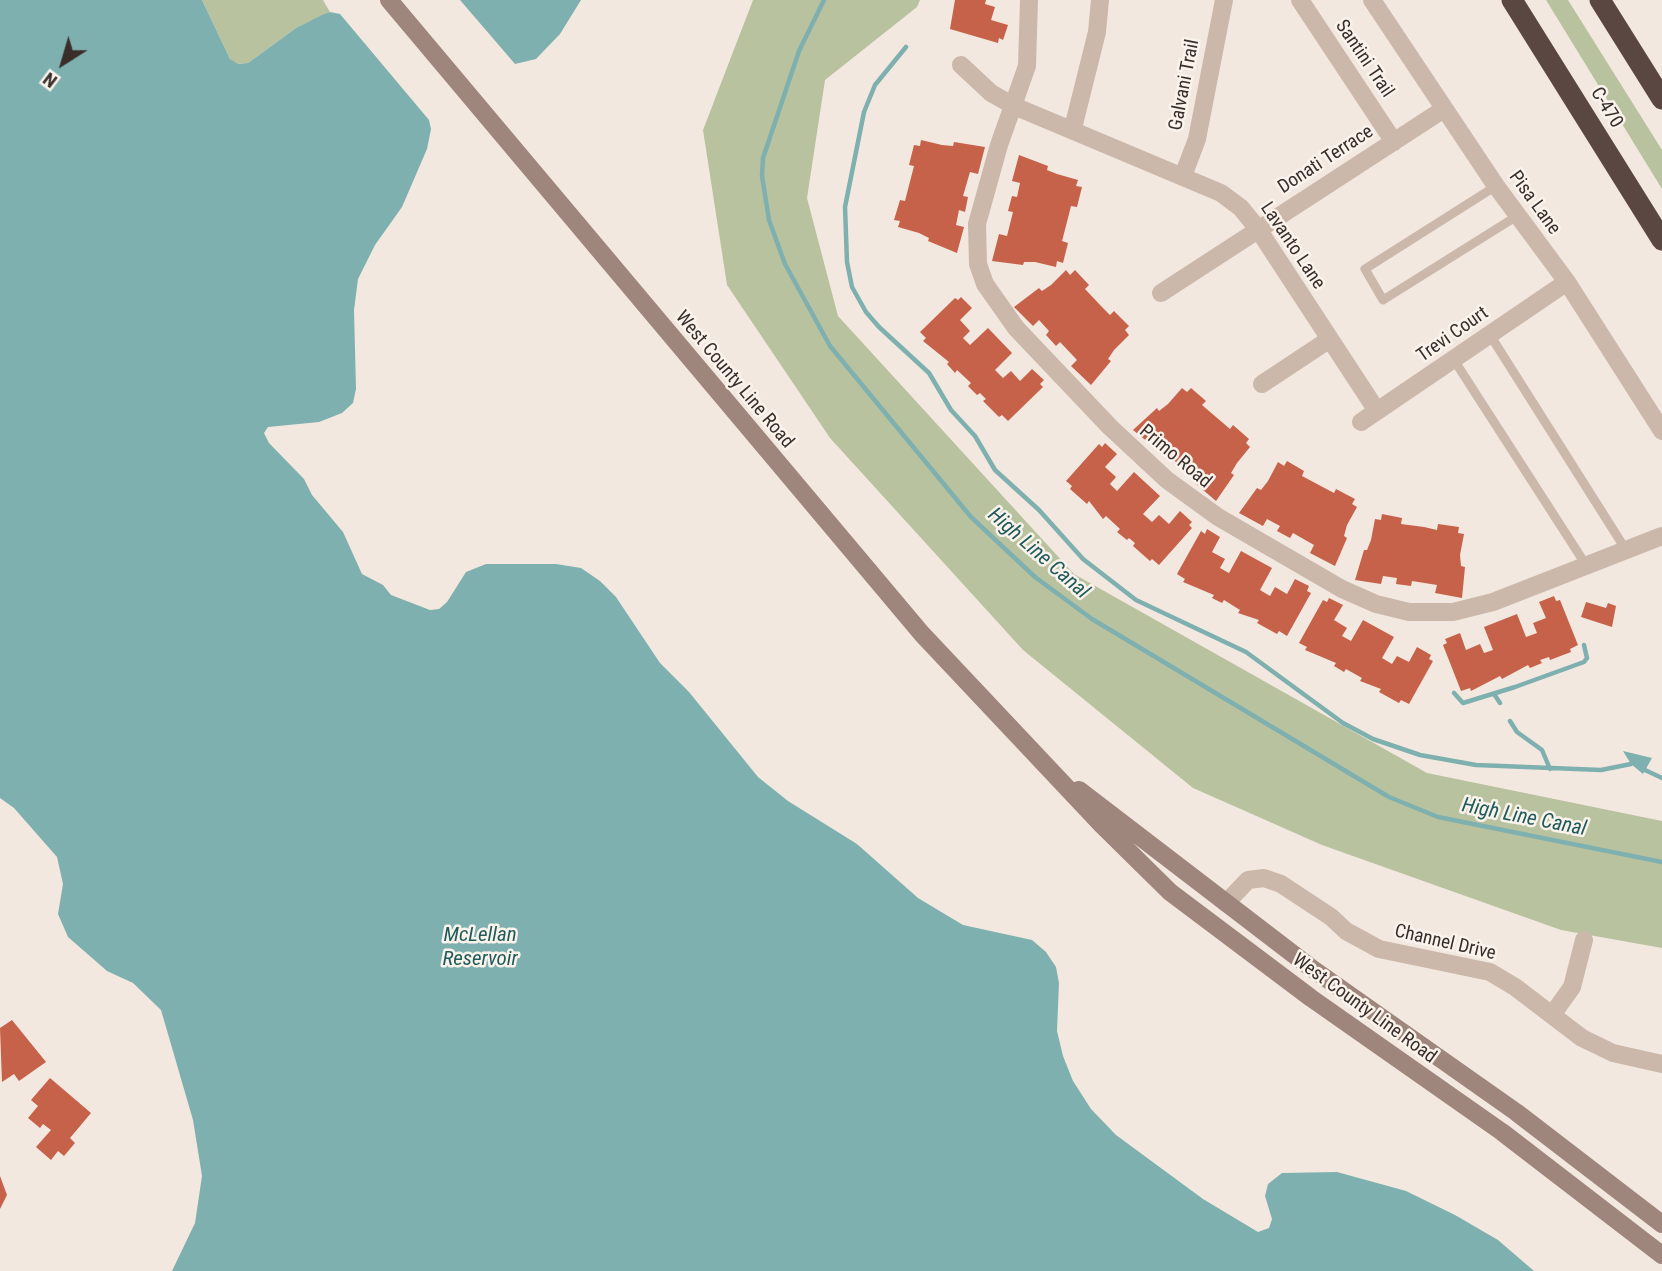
<!DOCTYPE html>
<html>
<head>
<meta charset="utf-8">
<style>
  body { margin:0 }
  #map { position:relative; width:1662px; height:1271px; overflow:hidden; background:#f3e8df; font-family:"Roboto Condensed",sans-serif }
  canvas { display:block }
  .north { position:absolute; left:28px; top:28px; width:70px; height:70px; -webkit-text-stroke:5px #faf3ec; paint-order:stroke; rotate:217deg; font-size:19px; font-weight:700; line-height:28px; text-align:center; color:#392e2a }
  .north::after { content:''; display:block; margin:auto; width:24px; height:32px; background:#392e2a; clip-path:polygon(50% 0,100% 100%,50% 72%,0 100%) }
</style>
</head>
<body>
<div id="map">
<canvas width="1662" height="1271"></canvas>
<div class="north">N</div>
</div>
<script>
const ctx = document.querySelector('canvas').getContext('2d');
ctx.lineJoin = 'round';
function fill(path, color) {
  ctx.fillStyle = color;
  ctx.fill(path, 'evenodd');
}
function shape(rows) {
  const path = new Path2D();
  for (const r of rows) {
    path.moveTo(r[0], r[1]);
    for (let i = 2; i < r.length; i += 2) path.lineTo(r[i], r[i + 1]);
  }
  return path;
}
function trace(path, color, width, dash) {
  ctx.strokeStyle = color;
  ctx.lineWidth = width;
  ctx.lineCap = dash ? 'butt' : 'round';
  ctx.setLineDash(dash || []);
  ctx.stroke(path);
}
function write(font, color, halo, rows, align = 'center') {
  ctx.font = font + ' "Roboto Condensed",sans-serif';
  ctx.lineWidth = 5;
  ctx.setLineDash([]);
  ctx.textBaseline = 'middle';
  ctx.strokeStyle = halo;
  ctx.fillStyle = color;
  for (const [text, x, y, turn = 0] of rows) {
    ctx.save();
    ctx.translate(x, y);
    ctx.rotate((+turn || 0) * Math.PI / 180);
    ctx.textAlign = isNaN(turn) ? turn : align;
    if (halo) ctx.strokeText(text, 0, 0);
    ctx.fillText(text, 0, 0);
    ctx.restore();
  }
}
fill(shape([
  [202,0,323,0,330,12,296,28,248,63,237,64,230,59],
  [753,0,920,0,917,7,825,80,807,198,838,316,1074,574,1427,773,1662,821,1662,948,1561,930,1322,845,1193,788,1023,650,830,438,727,285,703,130],
  [1546,0,1568,0,1662,150,1662,189]
]), '#b9c29f');
fill(shape([
  [0,0,202,0,230,59,238,64,248,63,296,28,322,15,330,12,340,14,429,120,431,129,427,149,402,207,375,245,358,279,354,310,356,389,353,403,342,413,319,422,268,427,264,433,269,443,304,479,312,495,343,532,362,574,383,585,391,595,430,610,439,609,447,602,466,572,486,564,556,564,581,568,600,581,616,597,660,663,689,692,758,777,788,801,857,844,918,898,963,925,1032,940,1046,952,1056,967,1059,983,1057,1031,1063,1056,1073,1081,1091,1109,1116,1135,1203,1199,1258,1232,1269,1228,1272,1219,1265,1196,1268,1184,1282,1173,1337,1172,1406,1191,1455,1215,1498,1240,1534,1271,172,1271,195,1223,202,1176,193,1120,161,1010,133,983,107,971,68,937,58,914,63,884,57,857,14,808,0,798],
  [460,0,581,0,560,34,536,59,515,64],
  [1623,751,1652,758,1643,774,1631,764]
]), '#7eb0af');
trace(shape([
  [824,0,799,51,763,158,762,176,769,220,785,264,830,346,971,517,1035,577,1092,619,1389,797,1438,817,1662,862],
  [906,47,875,85,864,112,845,207,847,262,852,287,866,312,879,327,929,373,951,410,975,436,995,470,1039,510,1083,559,1136,600,1246,652,1343,723,1373,739,1420,755,1476,765,1601,770,1631,764],
  [1454,693,1463,703,1515,687,1584,662,1587,658,1584,645],
  [1494,694,1500,703],
  [1510,721,1517,732,1542,750,1550,769],
  [1645,770,1662,778]
]), '#7eb0af', 4.5);
fill(shape([
  [955,0,986,0,985,4,995,7,991,20,1008,25,1003,40,999,38,998,43,950,29],
  [921,140,942,145,953,146,954,142,985,147,978,174,970,172,963,196,968,197,965,212,959,210,956,225,964,227,957,253,928,241,929,238,919,233,898,227,900,221,894,220,900,200,905,201,914,166,909,165,914,145,920,146],
  [1019,155,1048,166,1047,170,1057,174,1078,180,1076,186,1082,187,1077,207,1071,206,1068,218,1062,241,1068,243,1063,263,1057,261,1056,267,1035,262,1024,262,1023,265,992,261,999,234,1007,236,1013,212,1008,211,1012,196,1017,197,1020,183,1012,181],
  [1066,270,1070,275,1075,270,1089,285,1085,289,1101,306,1110,315,1114,311,1129,326,1125,330,1129,335,1114,350,1108,359,1111,361,1091,385,1071,366,1077,360,1060,342,1056,346,1046,335,1049,331,1039,320,1033,326,1014,307,1039,288,1042,291,1051,285],
  [961,297,972,308,960,320,970,331,963,338,970,345,988,328,1012,353,995,370,1003,378,1011,371,1020,381,1032,369,1044,380,1040,384,1043,387,1008,421,1002,415,999,417,983,401,986,399,980,393,977,395,968,386,971,383,957,370,955,373,947,364,949,362,923,341,926,338,920,332,955,298,958,300],
  [1182,388,1187,392,1191,388,1206,401,1202,405,1230,429,1233,425,1249,439,1246,443,1250,447,1237,463,1231,473,1234,475,1216,501,1195,483,1201,476,1182,460,1178,464,1167,454,1170,450,1159,440,1154,447,1133,430,1157,408,1159,411,1168,404],
  [1105,443,1117,454,1105,467,1116,477,1110,484,1117,491,1134,472,1160,496,1143,514,1152,522,1159,515,1169,524,1180,511,1192,522,1189,525,1192,528,1159,565,1152,559,1150,561,1133,546,1135,543,1129,538,1127,540,1117,532,1120,529,1106,516,1103,519,1089,501,1087,504,1070,489,1072,486,1066,481,1099,444,1102,447],
  [1287,461,1304,471,1302,476,1334,493,1336,489,1355,499,1352,504,1357,507,1347,525,1344,536,1347,538,1335,566,1310,553,1314,545,1293,533,1290,538,1277,531,1280,526,1267,519,1263,526,1239,513,1257,488,1261,490,1268,481,1278,462,1284,466],
  [1382,514,1402,518,1401,524,1424,527,1437,530,1438,524,1459,527,1458,533,1464,534,1460,555,1461,566,1465,567,1462,598,1435,593,1437,585,1412,581,1411,586,1396,584,1397,578,1383,576,1381,584,1355,580,1364,550,1367,550,1371,540,1375,519,1381,520],
  [1207,529,1220,537,1212,552,1225,559,1220,568,1229,573,1241,551,1272,568,1260,590,1270,596,1275,587,1287,594,1295,579,1309,586,1307,591,1311,593,1287,636,1279,631,1277,634,1257,623,1259,620,1238,613,1240,610,1224,600,1222,603,1212,598,1214,595,1183,582,1185,579,1177,574,1201,531,1205,534],
  [1554,596,1556,601,1560,600,1578,645,1570,649,1571,652,1550,660,1549,657,1540,660,1542,663,1530,668,1528,665,1502,679,1500,676,1471,691,1470,688,1461,691,1443,645,1447,643,1445,639,1460,633,1466,650,1480,644,1484,653,1493,650,1484,627,1517,614,1526,637,1537,633,1533,623,1546,618,1539,602],
  [1329,598,1343,605,1334,620,1347,628,1342,636,1351,641,1363,620,1394,637,1382,658,1392,664,1397,656,1409,662,1417,647,1431,655,1429,659,1433,661,1409,704,1401,700,1399,703,1379,692,1381,689,1360,681,1362,678,1346,669,1344,672,1334,666,1336,663,1305,650,1307,647,1299,643,1323,600,1327,602],
  [1586,602,1606,608,1608,603,1616,606,1612,627,1581,617],
  [12,1020,46,1062,19,1081,14,1074,2,1082,0,1028],
  [50,1078,91,1113,70,1138,75,1143,64,1156,58,1151,51,1160,36,1147,51,1130,43,1124,40,1128,28,1118,38,1106,31,1100],
  [0,1176,7,1195,0,1209]
]), '#c6614a');
trace(shape([
  [1496,186,1365,269,1383,300,1517,216],
  [1490,335,1626,550],
  [1454,360,1586,565]
]), '#cbb8ab', 9);
trace(shape([
  [1029,0,1027,66,999,145,977,224,978,264,985,284,1016,328,1110,427,1167,480,1218,517,1342,589,1376,604,1409,612,1453,612,1493,602,1662,536],
  [1300,0,1394,142],
  [1372,0,1496,186,1567,282,1662,431],
  [961,65,991,93,1014,106,1221,193,1241,208,1258,229,1377,411],
  [1073,128,1097,32,1100,0],
  [1183,176,1197,139,1224,0],
  [1161,293,1444,109],
  [1262,384,1330,339],
  [1361,422,1567,282],
  [1226,903,1248,880,1264,878,1281,884,1331,917,1346,931,1379,949,1490,972,1515,987,1582,1038,1613,1053,1662,1064],
  [1552,1015,1572,987,1584,940]
]), '#cbb8ab', 18);
trace(shape([
  [389,0,922,634,1101,824,1170,892,1311,998,1502,1132,1662,1255],
  [1079,790,1310,967,1516,1112,1662,1224]
]), '#9f867c', 18);
trace(shape([
  [1512,0,1662,240],
  [1600,0,1662,99]
]), '#5a4741', 21);
write('19px', '#392e2a', '#faf3ec', [
  ["Santini Trail",1364,59,56],
  ["Galvani Trail",1185,85,-79],
  ["C-470",1606,108,58],
  ["Donati Terrace",1326,160,-33],
  ["Pisa Lane",1534,203,54],
  ["Lavanto Lane",1292,246,56],
  ["Trevi Court",1453,335,-35],
  ["West County Line Road",734,380,50],
  ["Primo Road",1175,457,40],
  ["Channel Drive",1445,943,13],
  ["West County Line Road",1364,1009,36]
]);
write('italic 21px', '#1f5b5b', '#faf3ec', [
  ["High Line Canal",1038,554,41],
  ["High Line Canal",1524,818,11],
  ["McLellan",480,936],
  ["Reservoir",480,960]
]);
</script>
</body>
</html>
